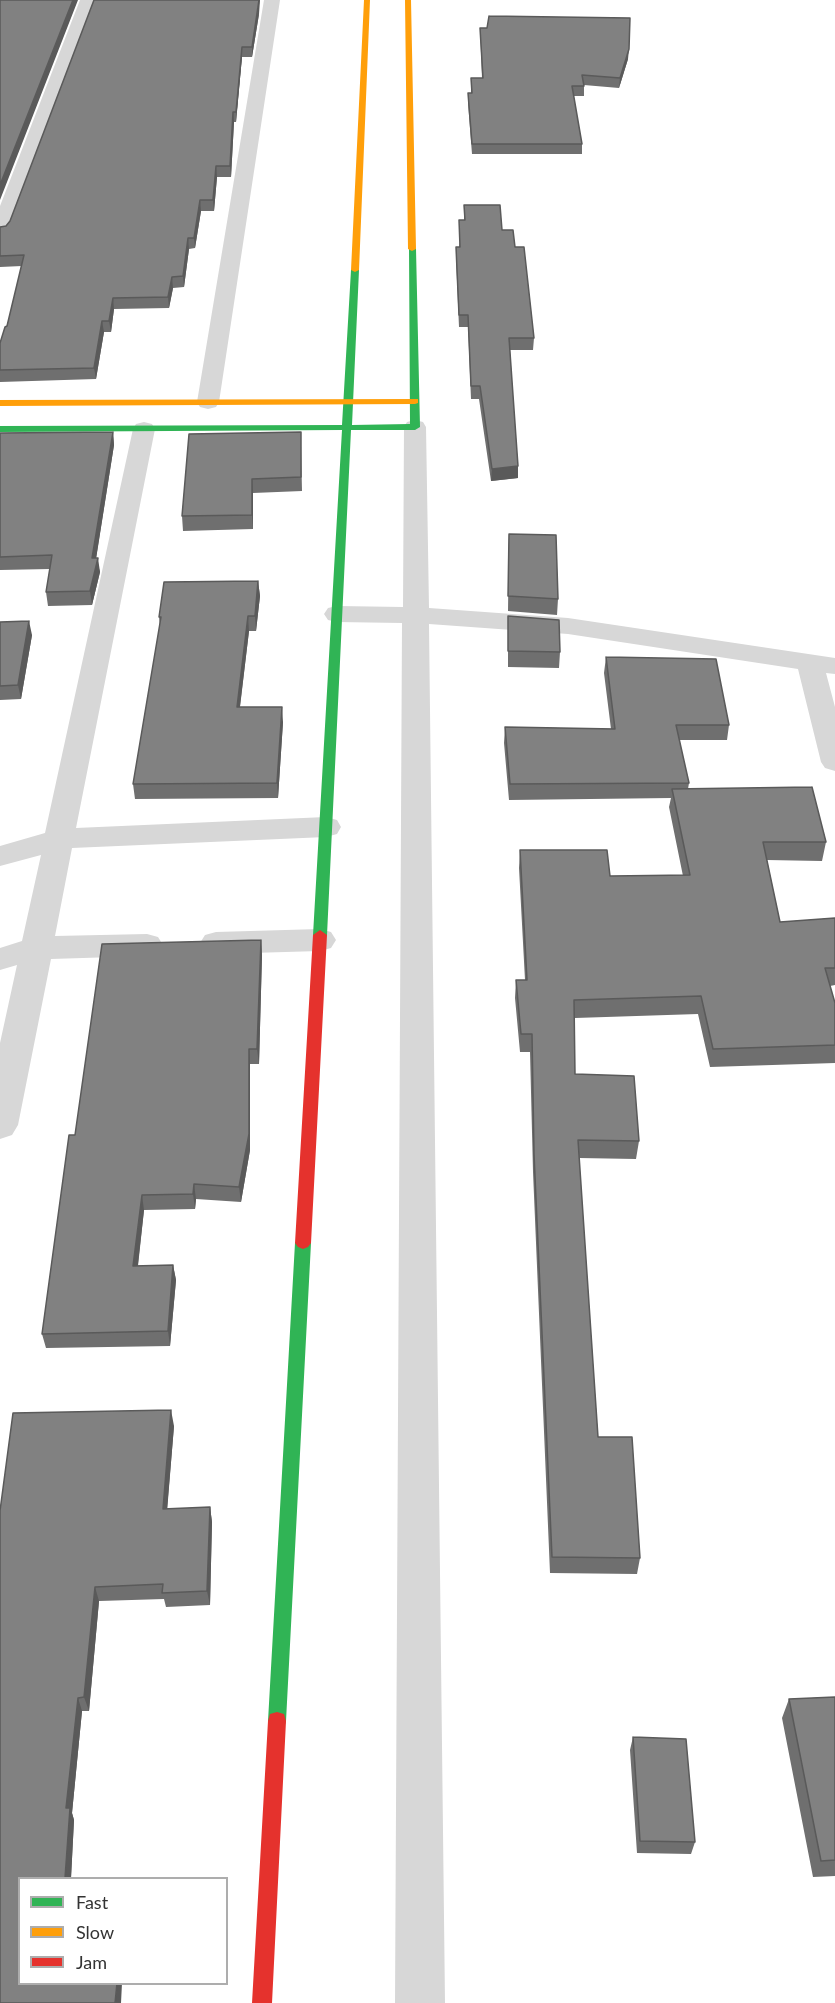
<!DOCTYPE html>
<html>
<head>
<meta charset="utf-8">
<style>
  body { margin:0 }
  #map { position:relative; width:835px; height:2003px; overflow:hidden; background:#fff; font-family:Lato,sans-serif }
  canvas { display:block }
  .legend { position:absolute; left:18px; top:1877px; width:210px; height:108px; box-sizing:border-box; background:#fff; border:2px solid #adadad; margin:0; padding:8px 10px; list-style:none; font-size:18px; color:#333 }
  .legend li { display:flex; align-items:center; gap:12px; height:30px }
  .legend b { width:30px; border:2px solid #adadad }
</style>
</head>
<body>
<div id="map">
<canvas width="835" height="2003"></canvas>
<ul class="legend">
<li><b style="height:8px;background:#30b455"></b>Fast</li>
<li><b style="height:8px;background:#ff9f0a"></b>Slow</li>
<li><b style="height:8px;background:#e5322d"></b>Jam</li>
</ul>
</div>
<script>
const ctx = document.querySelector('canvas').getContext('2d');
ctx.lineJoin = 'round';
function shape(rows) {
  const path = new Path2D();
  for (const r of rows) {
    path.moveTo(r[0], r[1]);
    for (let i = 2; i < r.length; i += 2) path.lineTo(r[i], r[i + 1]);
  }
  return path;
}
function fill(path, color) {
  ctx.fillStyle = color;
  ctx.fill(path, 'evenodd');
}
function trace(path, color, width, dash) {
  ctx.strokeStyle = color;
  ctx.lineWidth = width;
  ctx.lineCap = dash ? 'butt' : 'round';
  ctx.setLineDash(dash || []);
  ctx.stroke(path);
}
fill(shape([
  [80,0,96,0,10,231,7,235,0,237,0,206,80,0],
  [264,0,280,0,219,402,216,407,208,409,200,407,197,402,264,0],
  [415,420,423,422,426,427,429,608,568,618,835,658,835,674,826,673,835,707,835,771,825,768,821,762,798,669,568,634,429,624,445,2003,395,2003,402,623,337,622,328,620,324,614,328,608,337,606,403,607,404,427,407,422,415,420],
  [144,422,152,424,155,429,76,828,326,817,337,820,341,827,337,834,326,837,72,848,55,936,147,934,158,937,163,945,158,953,147,956,51,959,18,1125,12,1135,0,1139,0,1043,17,965,0,970,0,948,22,941,41,855,0,866,0,846,45,833,133,429,136,424,144,422],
  [320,929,331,932,336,940,331,948,320,951,216,954,205,951,200,943,205,935,216,932,320,929]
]), '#d7d7d7');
fill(shape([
  [409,247,416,249,420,427,415,430,351,430,327,935,320,940,313,935,342,430,0,432,0,426,342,425,351,270,355,268,359,270,352,425,410,424,409,247],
  [303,1237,308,1239,311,1243,286,1721,284,1728,277,1730,270,1728,268,1721,295,1243,298,1239,303,1237]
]), '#30b455');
fill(shape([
  [364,0,370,0,359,270,355,272,351,270,364,0],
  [405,0,411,0,416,249,412,251,408,249,405,0],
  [418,399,418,403,415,404,0,406,0,400,418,399]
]), '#ff9f0a');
fill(shape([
  [320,930,327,935,311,1243,308,1247,303,1249,298,1247,295,1243,313,935,320,930],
  [277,1712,284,1714,286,1721,272,2003,252,2003,268,1721,270,1714,277,1712]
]), '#e5322d');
fill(shape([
  [259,14,252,57,242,57,236,122,234,122,231,177,217,177,214,211,201,211,195,248,189,249,184,287,173,288,169,308,114,309,111,332,104,332,96,379,0,382,0,343,7,326,22,266,0,267,0,227,6,226],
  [480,28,628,59,619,88,584,85,584,96,573,96,582,144,582,154,472,154,468,103,468,93,471,93,471,78,482,78],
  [464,205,502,230,515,247,534,338,533,350,510,350,518,478,491,481,479,399,471,399,468,327,459,327,456,258,456,247,459,247,464,220],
  [113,432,114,445,96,558,100,572,92,605,48,606,46,592,50,569,0,570,0,433],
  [301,446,302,491,253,493,253,529,183,531,182,516],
  [509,534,558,599,557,615,508,611],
  [258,581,260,596,256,631,249,631,240,707,283,722,278,798,135,799,133,784,160,626,159,617],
  [508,616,560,652,559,668,508,667],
  [0,622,32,635,21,699,0,700],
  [606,657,729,725,727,740,679,740,689,783,688,789,826,842,822,861,767,860,780,922,835,918,835,985,830,986,835,1003,835,1063,710,1067,698,1014,575,1018,575,1074,639,1141,636,1159,579,1158,598,1437,640,1558,637,1574,550,1573,533,1172,530,1052,520,1052,515,998,516,980,525,980,519,868,520,850,610,876,683,876,669,807,671,798,509,800,504,743,505,727,611,729,604,673],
  [261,940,262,955,259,1064,250,1064,250,1150,241,1202,196,1199,195,1209,144,1210,138,1266,173,1265,176,1280,170,1346,46,1348,42,1334,75,1135],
  [174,1426,167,1509,210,1507,212,1522,210,1605,166,1607,164,1599,99,1601,89,1711,82,1711,72,1813,74,1820,71,1878,20,1878,20,1983,0,2003,0,1511],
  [835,1697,835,1876,813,1877,782,1718,789,1699],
  [633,1737,695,1842,691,1854,637,1853,630,1750]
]), '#6f6f6f');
fill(shape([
  [73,0,78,0,0,200,0,185],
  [259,0,260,0,259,14,252,57,252,47],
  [242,47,242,57,236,122,236,112],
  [629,49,628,59,619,88,620,78],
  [233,112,234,122,231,177,230,166],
  [216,166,217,177,214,211,213,200],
  [200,200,201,211,195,248,194,238],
  [188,238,189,249,184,287,183,276],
  [172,277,173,288,169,308,168,297],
  [113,298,114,309,111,332,109,321],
  [102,321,104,332,96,379,94,368],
  [113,432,114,445,94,572,92,558],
  [518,466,518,478,491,481,492,469],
  [252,479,253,493,253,529,252,515],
  [98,558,100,572,92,605,90,591],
  [258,581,260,596,256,631,255,616],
  [248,616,249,631,238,722,237,707],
  [29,621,32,635,21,699,18,685],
  [282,707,283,722,278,798,277,783],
  [261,940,262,955,259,1064,257,1049],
  [249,1049,250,1064,250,1150,241,1202,239,1187],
  [194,1184,196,1199,195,1209,193,1194],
  [142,1195,144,1210,136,1281,133,1266],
  [173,1265,176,1280,170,1346,168,1331],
  [171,1410,174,1426,166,1524,163,1509],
  [210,1507,212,1522,210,1605,207,1591],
  [95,1587,99,1601,89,1711,84,1697],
  [78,1698,82,1711,72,1813,74,1820,71,1878,65,1878,66,1808],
  [117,1983,122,1983,121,2003,115,2003]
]), '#5a5a5a');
const building = shape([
  [0,0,73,0,0,185,0,0],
  [94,0,259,0,252,47,242,47,236,112,233,112,230,166,216,166,213,200,200,200,194,238,188,238,183,276,172,277,168,297,113,298,109,321,102,321,94,368,0,370,0,343,5,327,7,326,24,255,0,256,0,227,6,226,10,221,94,0],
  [489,16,630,18,629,49,620,78,582,75,584,86,572,86,582,144,472,144,468,93,472,93,471,78,483,78,480,28,487,28,489,16],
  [464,205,500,205,502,230,513,230,515,247,524,247,534,338,509,338,518,466,492,469,480,386,471,386,468,315,459,315,456,247,460,247,459,220,465,220,464,205],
  [113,432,92,558,98,558,90,591,46,592,52,555,0,557,0,433,113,432],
  [301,432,301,477,252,479,252,515,182,516,189,434,301,432],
  [509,534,556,535,558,599,508,596,509,534],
  [258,581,255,616,248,616,237,707,282,707,277,783,133,784,161,617,159,617,164,582,258,581],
  [508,616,559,620,560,652,508,651,508,616],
  [29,621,18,685,0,686,0,622,29,621],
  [606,657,716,659,729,725,676,725,689,783,510,784,505,727,615,729,606,657],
  [812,787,826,842,763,842,780,922,835,918,835,968,825,968,835,1003,835,1045,713,1049,701,996,574,1000,575,1074,634,1076,639,1141,578,1140,598,1437,632,1437,640,1558,552,1557,534,1154,532,1034,521,1034,516,980,527,980,520,850,607,850,610,876,690,875,672,789,812,787],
  [261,940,257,1049,249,1049,249,1134,239,1187,194,1184,193,1194,142,1195,133,1266,173,1265,168,1331,42,1334,69,1135,75,1135,102,944,261,940],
  [171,1410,163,1509,210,1507,207,1591,162,1593,163,1584,95,1587,84,1697,78,1698,66,1808,70,1808,65,1878,20,1878,20,1983,117,1983,115,2003,0,2003,0,1511,13,1413,171,1410],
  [835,1697,835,1860,821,1861,789,1699,835,1697],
  [633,1737,686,1739,695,1842,640,1841,633,1737]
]);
fill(building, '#818181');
trace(building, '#5a5a5a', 1.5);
</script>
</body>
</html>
